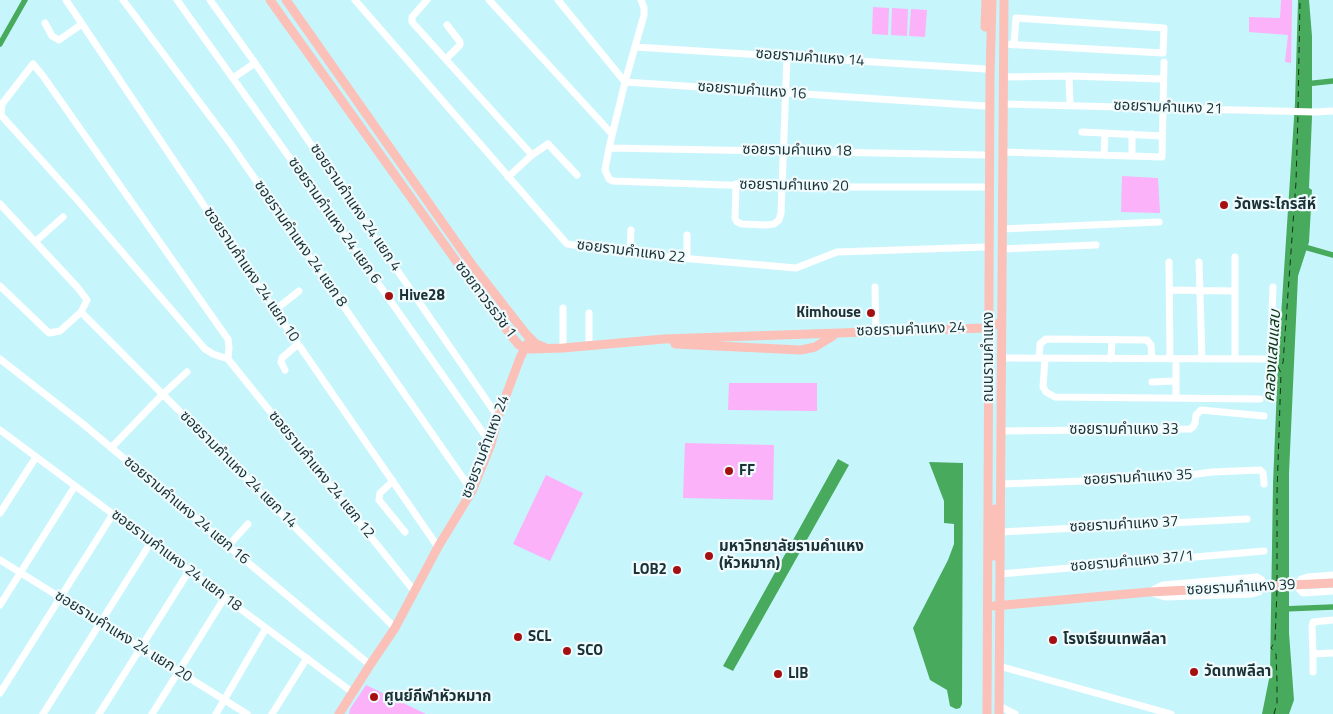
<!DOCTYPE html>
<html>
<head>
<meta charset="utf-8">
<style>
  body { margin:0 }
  canvas { display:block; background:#c7f5fc }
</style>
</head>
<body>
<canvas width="1333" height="714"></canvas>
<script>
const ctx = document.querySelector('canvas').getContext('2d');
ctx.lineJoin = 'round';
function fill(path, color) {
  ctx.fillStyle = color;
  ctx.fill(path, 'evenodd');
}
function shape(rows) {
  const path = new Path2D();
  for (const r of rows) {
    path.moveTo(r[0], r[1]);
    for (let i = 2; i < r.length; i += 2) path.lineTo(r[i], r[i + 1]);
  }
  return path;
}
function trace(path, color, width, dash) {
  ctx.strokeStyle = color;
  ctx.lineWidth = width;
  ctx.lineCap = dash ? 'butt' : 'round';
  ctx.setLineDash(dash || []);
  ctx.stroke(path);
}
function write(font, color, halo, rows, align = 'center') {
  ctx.font = font + ' "Titillium Web","Noto Sans Thai",sans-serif';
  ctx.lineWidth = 4.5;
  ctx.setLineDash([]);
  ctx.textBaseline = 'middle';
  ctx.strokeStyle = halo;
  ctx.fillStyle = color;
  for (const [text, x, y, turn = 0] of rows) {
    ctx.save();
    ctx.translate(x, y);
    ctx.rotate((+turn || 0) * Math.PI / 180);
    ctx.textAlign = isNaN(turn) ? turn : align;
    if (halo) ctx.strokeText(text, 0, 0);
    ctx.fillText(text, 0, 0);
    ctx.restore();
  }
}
fill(shape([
  [1281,0,1292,0,1291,63,1285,62,1288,35,1249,32,1249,17,1280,18],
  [873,7,889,8,888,35,872,34],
  [892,8,908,9,907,36,891,35],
  [911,9,927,10,925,37,909,36],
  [1122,176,1158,178,1160,213,1121,212],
  [729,383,817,383,817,411,728,410],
  [685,443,774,445,773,500,683,498],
  [546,475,583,493,550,561,513,544],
  [366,685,426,714,349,714,350,709]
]), '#fbb2f8');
fill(shape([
  [1298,0,1309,0,1312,36,1312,117,1309,188,1312,190,1309,242,1298,276,1289,473,1289,633,1294,700,1289,714,1262,714,1270,674,1273,484,1278,362,1295,103],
  [838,459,849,465,733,671,723,666],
  [929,462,963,463,962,704,960,708,956,709,950,706,947,690,930,680,913,628,948,560,954,544,954,524,944,523,944,501]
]), '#48aa5c');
trace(shape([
  [0,44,25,0],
  [1305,84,1333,81],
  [1301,246,1333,255],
  [1283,609,1333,607]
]), '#48aa5c', 5.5);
trace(shape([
  [1298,108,1300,0],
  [1277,581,1277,493,1281,373,1278,367,1283,363,1296,182,1298,114],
  [1274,714,1277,703,1277,681,1276,654,1271,648,1275,641,1277,590]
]), '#0f3717', 1, [6, 5]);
trace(shape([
  [66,0,254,280,438,547],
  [123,0,230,143,472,491],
  [177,0,302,175,491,444],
  [210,0,255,63,498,417],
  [355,0,567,244,646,255,796,268,837,252,985,247],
  [427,0,412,17,412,22,532,155],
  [489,0,612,134],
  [558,0,625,82,984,106],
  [641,0,644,8,644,15,625,82,609,148,605,170,609,179,613,181,782,187,984,187],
  [45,23,52,36,59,40,82,24],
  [1003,44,1163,53,1164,28,1016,18,1014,45],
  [635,47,985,69],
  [446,59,460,45,460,42,447,25],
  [33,64,43,76,225,335,228,339,229,347,228,359,213,354,205,349,80,203,1,115,2,104,33,64],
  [1069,76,1070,105],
  [1003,77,1069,76,1163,79],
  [233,78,255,63],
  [1003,104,1315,112,1333,111],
  [1082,132,1162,136],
  [609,148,984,155],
  [1002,152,1162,157,1164,62],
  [1104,155,1105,133],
  [1132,155,1132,134],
  [508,177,532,155,548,144,577,175],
  [736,184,735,218,737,222,742,224,766,225,774,224,779,220,781,213,787,56],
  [0,204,78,288,87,300,81,312,60,331,49,333,0,286],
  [1002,229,1159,222],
  [35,242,63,217],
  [1002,249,1096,245],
  [630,253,631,230],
  [1235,257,1235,359],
  [687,258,687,235],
  [1169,262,1170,359],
  [1199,262,1202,359],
  [875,287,876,332],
  [1169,290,1235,291],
  [563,308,563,348],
  [275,310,299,291],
  [81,312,395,628],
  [589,313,589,346],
  [1002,358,1275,359],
  [1039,358,1040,344,1046,339,1147,340,1151,345,1152,359],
  [0,359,83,424,370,665],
  [228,359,415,592],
  [1045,359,1043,387,1046,392,1055,397,1260,399],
  [1111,359,1112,340],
  [1176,359,1176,393],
  [1270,359,1273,287],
  [285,370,281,362,282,358,298,344],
  [1152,382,1176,381],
  [0,430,352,692],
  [1001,431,1190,429,1193,427,1195,423,1196,415,1201,410,1264,416],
  [111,448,162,395,187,372],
  [393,481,380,493,379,500,405,532],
  [1001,484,1167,478,1212,472,1260,470,1263,473,1264,484],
  [0,513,36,457],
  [1001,532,1247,519],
  [228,546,248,524],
  [0,560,247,714],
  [1000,574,1264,551],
  [1333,575,1308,577,1301,579,1298,583,1299,589,1303,593,1333,591],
  [1257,577,1262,580,1263,586,1259,592,1252,594,1165,597,1149,592,1163,585,1257,577],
  [0,605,75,486],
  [1333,620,1313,622,1312,627,1313,654,1333,653],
  [999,666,1171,714],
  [1313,672,1313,654],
  [0,693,113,514],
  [999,706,1015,714],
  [43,714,151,542],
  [99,714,189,571],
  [152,714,225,597],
  [216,714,266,628],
  [272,714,307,658]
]), '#fff', 7);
trace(shape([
  [270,0,464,272,513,338,519,345,525,348,531,349,563,348,664,339,984,328,1002,322],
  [286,0,473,266,526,334,536,344,544,347],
  [985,27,986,0],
  [675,344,801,350,815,347,833,336],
  [994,556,995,509],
  [994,606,1149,592,1333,583],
  [339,714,370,665,395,628,438,547,472,491,491,444,498,417,520,358,527,344],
  [987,714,990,77,992,0],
  [999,714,1004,0]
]), '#fbc1b9', 9);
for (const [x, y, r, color] of [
  [1224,205,5,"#a50f11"],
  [389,296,5,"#a50f11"],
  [871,313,5,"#a50f11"],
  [729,471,5,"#a50f11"],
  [709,556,5,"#a50f11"],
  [677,570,5,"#a50f11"],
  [518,637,5,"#a50f11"],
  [1053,640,5,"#a50f11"],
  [567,651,5,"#a50f11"],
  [1194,672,5,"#a50f11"],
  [778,674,5,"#a50f11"],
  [374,697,5,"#a50f11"]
]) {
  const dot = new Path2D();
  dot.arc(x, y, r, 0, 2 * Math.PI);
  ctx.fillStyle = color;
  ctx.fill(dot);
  trace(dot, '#f0fbfd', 2);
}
write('15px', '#1a3135', '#f0fbfd', [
  ["ซอยรามคำแหง 14",810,58,4],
  ["ซอยรามคำแหง 16",752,91,4],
  ["ซอยรามคำแหง 21",1168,108,2],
  ["ซอยรามคำแหง 18",797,151,1],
  ["ซอยรามคำแหง 20",794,186,1],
  ["ซอยรามคำแหง 24 แยก 4",355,208,56],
  ["ซอยรามคำแหง 24 แยก 6",334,221,55],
  ["ซอยรามคำแหง 24 แยก 8",300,244,55],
  ["ซอยรามคำแหง 22",631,252,7],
  ["ซอยรามคำแหง 24 แยก 10",251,275,56],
  ["ซอยถาวรธวัช 1",485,300,53],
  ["ซอยรามคำแหง 24",911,330,-2],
  ["ถนนรามคำแหง",989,357,-90],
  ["ซอยรามคำแหง 33",1124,430],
  ["ซอยรามคำแหง 24",486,447,-69],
  ["ซอยรามคำแหง 24 แยก 14",238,470,45],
  ["ซอยรามคำแหง 24 แยก 12",321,475,51],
  ["ซอยรามคำแหง 35",1138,478,-3],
  ["ซอยรามคำแหง 24 แยก 16",186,511,40],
  ["ซอยรามคำแหง 37",1124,525,-3],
  ["ซอยรามคำแหง 24 แยก 18",176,561,37],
  ["ซอยรามคำแหง 37/1",1132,562,-5],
  ["ซอยรามคำแหง 39",1241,588,-3],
  ["ซอยรามคำแหง 24 แยก 20",123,637,32]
]);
write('bold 15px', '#1a3135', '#f0fbfd', [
  ["วัดพระไกรสีห์",1234,205],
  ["Hive28",399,296],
  ["Kimhouse",861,313,"right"],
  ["FF",739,471],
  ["มหาวิทยาลัยรามคำแหง",719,547],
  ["(หัวหมาก)",719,564],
  ["LOB2",667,570,"right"],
  ["SCL",528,637],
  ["โรงเรียนเทพลีลา",1063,640],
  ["SCO",577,651],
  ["วัดเทพลีลา",1204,672],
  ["LIB",788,674],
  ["ศูนย์กีฬาหัวหมาก",384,697]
], 'left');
write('italic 16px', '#0f3717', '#f0fbfd', [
  ["คลองแสนแสบ",1273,356,-86]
]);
</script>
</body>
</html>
